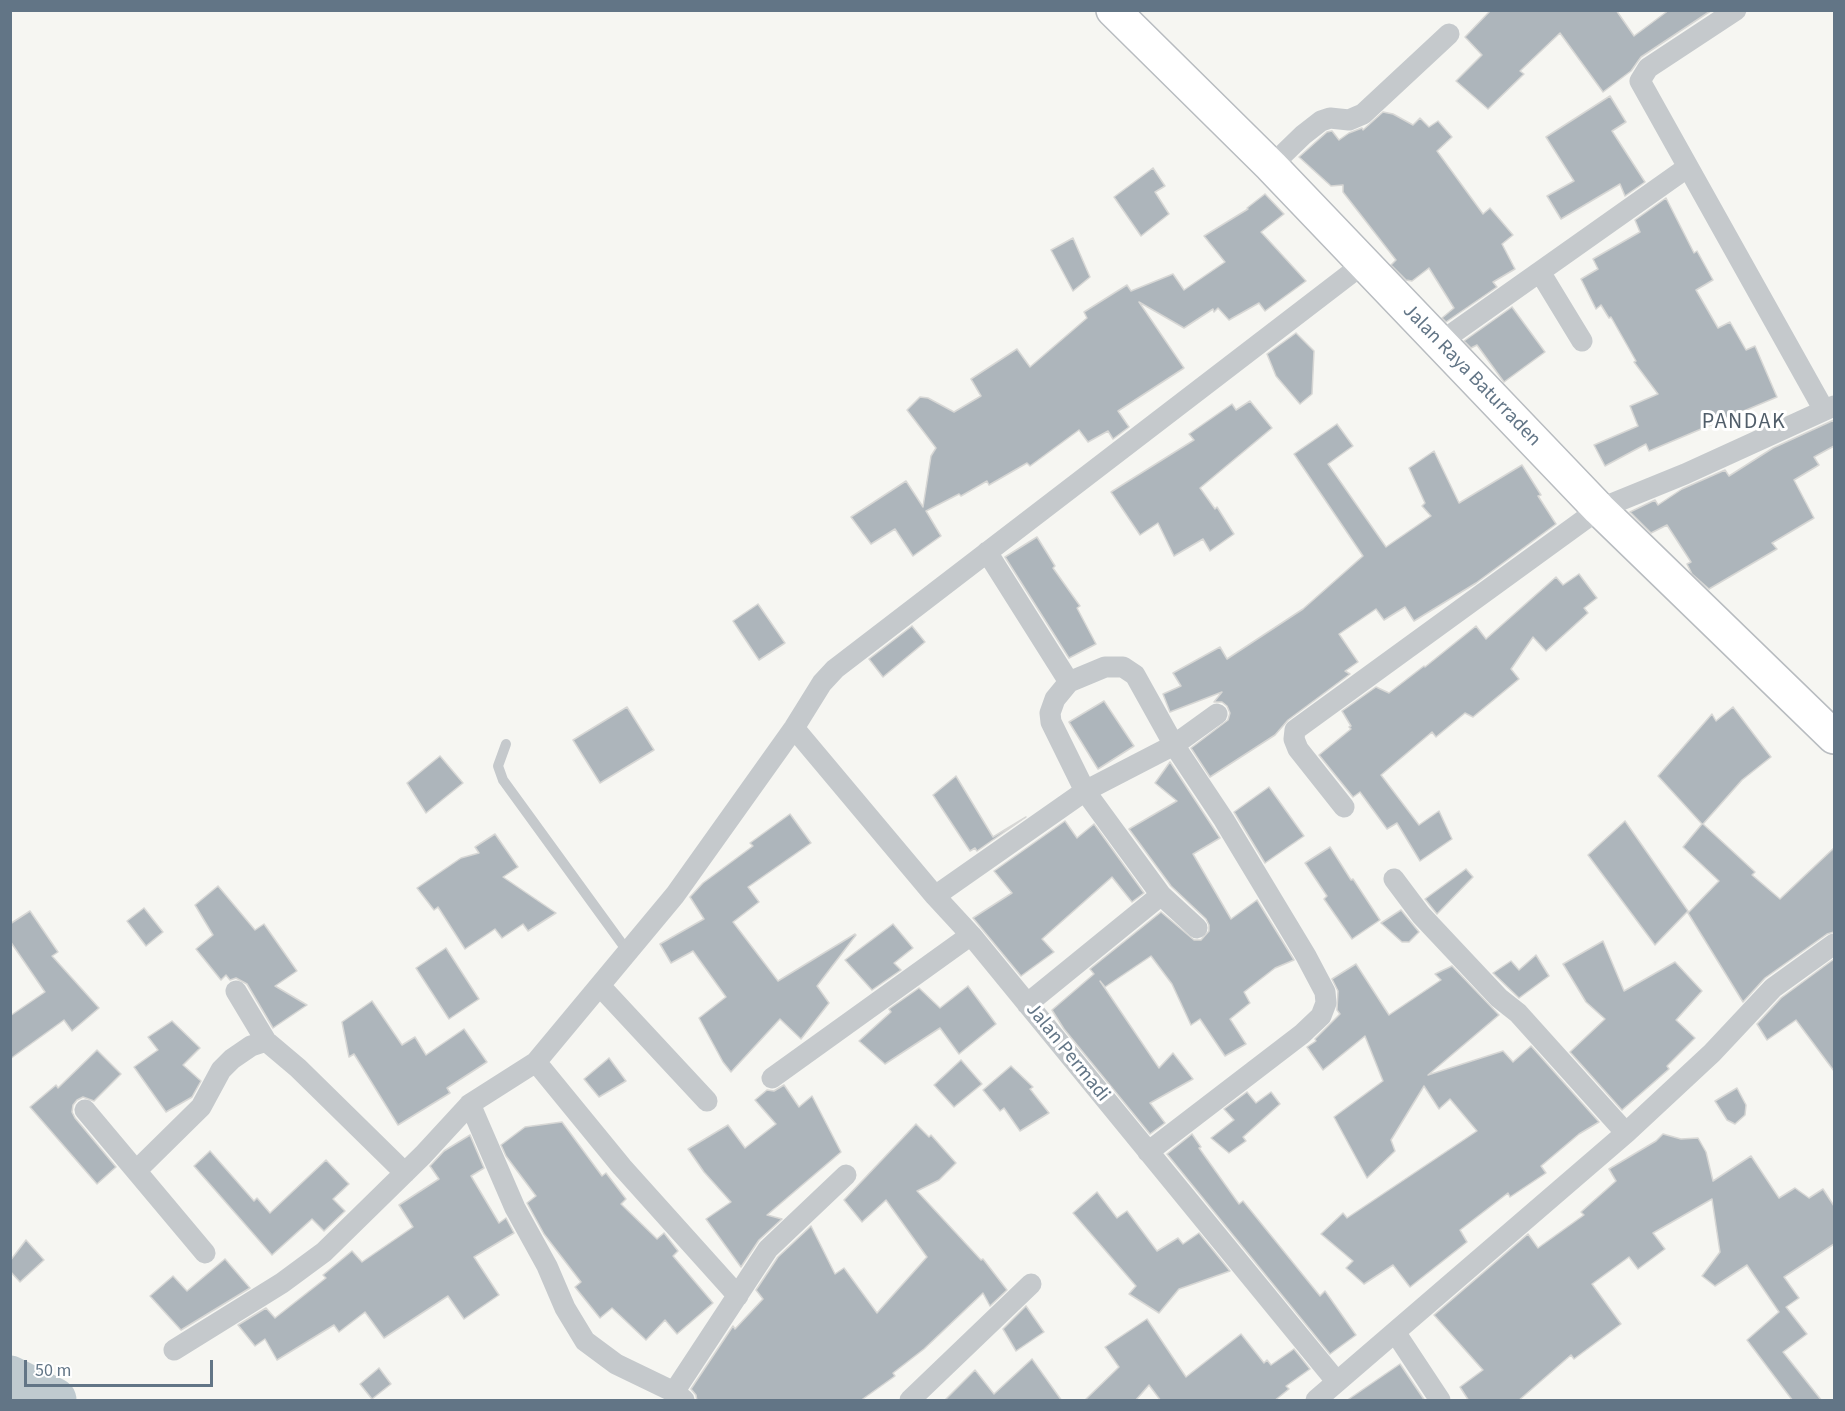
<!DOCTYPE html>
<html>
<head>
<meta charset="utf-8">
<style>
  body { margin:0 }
  #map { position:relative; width:1845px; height:1411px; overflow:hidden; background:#f6f6f2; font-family:"Source Sans 3",sans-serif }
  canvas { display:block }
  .frame { position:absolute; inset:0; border:12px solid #627586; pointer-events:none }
  .scale { position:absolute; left:24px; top:1360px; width:189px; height:27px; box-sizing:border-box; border:3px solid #627586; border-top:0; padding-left:8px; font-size:18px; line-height:21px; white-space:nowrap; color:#627586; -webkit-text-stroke:4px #fff; paint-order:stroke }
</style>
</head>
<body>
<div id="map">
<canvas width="1845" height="1411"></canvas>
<div class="frame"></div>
<div class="scale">50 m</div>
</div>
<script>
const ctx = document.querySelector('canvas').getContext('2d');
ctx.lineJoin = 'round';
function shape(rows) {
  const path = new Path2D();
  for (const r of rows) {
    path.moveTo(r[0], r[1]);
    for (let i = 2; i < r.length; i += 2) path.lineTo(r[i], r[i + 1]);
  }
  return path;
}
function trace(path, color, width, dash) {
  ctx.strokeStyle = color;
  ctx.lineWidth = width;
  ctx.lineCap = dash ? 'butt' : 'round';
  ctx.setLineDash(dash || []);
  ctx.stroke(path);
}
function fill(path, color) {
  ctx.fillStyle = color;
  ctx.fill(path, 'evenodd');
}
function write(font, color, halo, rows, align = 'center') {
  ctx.font = font + ' "Source Sans 3",sans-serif';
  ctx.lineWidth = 6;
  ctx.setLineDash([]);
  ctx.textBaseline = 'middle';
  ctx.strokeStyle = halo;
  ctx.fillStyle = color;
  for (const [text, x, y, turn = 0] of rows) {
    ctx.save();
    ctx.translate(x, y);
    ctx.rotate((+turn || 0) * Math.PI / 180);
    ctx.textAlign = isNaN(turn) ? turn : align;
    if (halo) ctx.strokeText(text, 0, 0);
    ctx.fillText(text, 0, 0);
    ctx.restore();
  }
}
trace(shape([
  [10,1378,54,1400]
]), '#bfcacf', 45);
const building = shape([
  [1491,10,1616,10,1634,36,1669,10,1712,10,1641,57,1631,71,1603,92,1560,33,1520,71,1524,74,1488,109,1456,81,1482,55,1465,37,1491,10],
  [1610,96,1626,122,1612,131,1645,182,1625,196,1620,184,1561,219,1547,196,1574,181,1546,137,1610,96],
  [1383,112,1393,114,1413,125,1420,118,1429,127,1438,121,1452,137,1437,151,1483,214,1490,208,1513,235,1502,244,1515,269,1493,282,1497,287,1446,322,1442,318,1454,308,1429,268,1412,281,1406,280,1391,265,1396,260,1343,192,1343,185,1331,186,1299,157,1327,132,1332,131,1339,140,1349,133,1362,128,1363,130,1383,112],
  [1153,168,1165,186,1155,192,1169,214,1141,236,1114,197,1153,168],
  [1265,194,1284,214,1261,232,1306,281,1265,311,1259,303,1229,320,1218,308,1214,312,1213,309,1184,328,1139,302,1184,368,1118,411,1129,427,1113,439,1108,431,1088,442,1079,430,1030,466,1027,463,989,485,987,481,961,496,959,494,926,511,941,536,913,556,895,529,871,544,851,517,906,481,923,507,931,456,936,448,907,410,920,397,928,398,954,412,981,396,971,379,1017,349,1030,367,1087,318,1084,312,1127,285,1131,291,1173,274,1184,290,1225,262,1204,236,1248,209,1247,208,1265,194],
  [1666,198,1694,253,1697,251,1713,280,1696,290,1718,328,1730,322,1746,350,1755,346,1777,397,1649,451,1646,444,1605,466,1594,445,1638,426,1630,406,1658,394,1634,362,1636,361,1611,317,1609,318,1601,305,1596,309,1581,279,1598,269,1593,259,1640,232,1635,220,1666,198],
  [1073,238,1090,277,1073,291,1051,250,1073,238],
  [1512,307,1545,352,1504,382,1477,345,1471,348,1464,341,1512,307],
  [1296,333,1314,351,1312,394,1300,404,1276,376,1267,354,1296,333],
  [1250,401,1272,428,1200,488,1215,509,1217,507,1234,534,1210,551,1203,539,1174,556,1158,523,1140,535,1111,492,1194,440,1189,434,1232,404,1236,410,1250,401],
  [1834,420,1834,446,1814,457,1819,465,1794,480,1814,518,1772,543,1777,549,1709,589,1692,574,1687,564,1691,562,1667,525,1651,533,1630,512,1655,500,1658,505,1682,489,1725,470,1729,476,1773,448,1834,420],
  [1337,424,1353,446,1328,464,1386,547,1431,516,1422,506,1425,503,1409,468,1434,451,1459,503,1522,465,1541,495,1538,496,1556,524,1476,583,1414,621,1405,607,1384,620,1376,609,1339,634,1358,662,1345,671,1350,674,1288,720,1275,735,1210,777,1191,748,1228,720,1230,713,1227,706,1222,702,1214,702,1222,692,1170,712,1163,694,1181,686,1173,673,1220,647,1227,659,1303,609,1363,556,1294,454,1337,424],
  [1037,537,1055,566,1053,568,1080,606,1077,608,1096,644,1069,658,1005,557,1037,537],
  [1579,574,1597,598,1584,608,1588,613,1546,651,1533,637,1511,669,1519,679,1473,717,1465,713,1436,737,1432,732,1381,775,1419,825,1439,811,1452,839,1420,861,1397,823,1387,829,1360,792,1353,797,1319,755,1351,729,1349,727,1351,726,1342,711,1376,687,1389,693,1424,666,1425,667,1476,626,1486,639,1556,577,1563,585,1579,574],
  [758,604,785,643,759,660,733,621,758,604],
  [912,626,925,642,883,677,869,659,912,626],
  [1104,701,1134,746,1098,769,1069,722,1104,701],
  [627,707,654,750,600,783,573,740,627,707],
  [1733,707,1771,757,1742,780,1703,824,1755,872,1752,875,1780,899,1834,848,1834,932,1827,934,1765,978,1743,1002,1688,913,1719,881,1683,847,1702,824,1658,776,1712,714,1716,721,1733,707],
  [440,756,463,783,426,813,407,783,440,756],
  [1170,762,1220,838,1193,854,1231,919,1257,900,1294,960,1275,968,1244,992,1250,1003,1230,1019,1246,1044,1225,1056,1200,1019,1191,1025,1172,984,1151,956,1105,987,1100,981,1159,1068,1173,1053,1193,1079,1150,1103,1165,1123,1150,1134,1064,1029,1052,1010,1094,974,1090,969,1161,912,1194,940,1201,940,1209,931,1209,925,1206,919,1171,886,1129,829,1177,801,1155,783,1170,762],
  [956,776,993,837,1026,817,977,851,975,848,970,851,933,795,956,776],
  [1269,787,1304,836,1265,863,1234,812,1269,787],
  [790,814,811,843,748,887,759,902,733,922,778,981,855,934,856,935,817,986,829,1003,801,1039,780,1019,731,1072,723,1062,699,1018,726,997,693,951,671,963,660,944,704,919,690,897,703,883,753,846,750,843,790,814],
  [1065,821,1077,838,1094,824,1144,893,1132,902,1112,877,1042,939,1054,952,1021,976,973,918,1012,893,994,871,1065,821],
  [1625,821,1688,911,1655,945,1588,855,1625,821],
  [495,834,518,867,503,877,556,913,528,931,523,924,502,938,495,929,465,949,438,907,434,910,417,888,461,858,479,853,475,847,495,834],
  [1330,847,1351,880,1353,879,1380,920,1352,939,1324,899,1327,896,1305,863,1330,847],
  [1466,869,1473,877,1437,914,1425,899,1466,869],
  [218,886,255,930,264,924,297,971,275,986,307,1005,273,1028,247,984,236,978,230,980,226,975,221,980,196,949,213,935,195,905,218,886],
  [144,908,163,932,146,946,127,921,144,908],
  [1401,910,1419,932,1409,942,1402,942,1381,923,1401,910],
  [30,911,58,952,52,956,99,1008,72,1031,64,1020,10,1059,10,1016,45,992,10,941,10,924,30,911],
  [893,924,913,948,894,963,901,970,872,990,845,960,893,924],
  [1603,941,1624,991,1675,962,1702,991,1676,1020,1695,1038,1667,1066,1669,1069,1622,1110,1570,1052,1605,1019,1586,1002,1563,964,1603,941],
  [446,948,479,999,449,1019,416,968,446,948],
  [1536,955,1549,976,1519,998,1493,973,1511,961,1519,970,1536,955],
  [1834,959,1834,1071,1796,1020,1767,1040,1757,1024,1781,998,1834,959],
  [1356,964,1389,1015,1441,980,1435,974,1452,966,1499,1015,1428,1075,1503,1051,1513,1062,1531,1046,1599,1122,1579,1134,1541,1166,1546,1173,1510,1197,1508,1193,1460,1230,1467,1242,1410,1287,1393,1265,1364,1284,1346,1268,1353,1261,1321,1234,1343,1213,1347,1218,1477,1131,1450,1099,1439,1109,1424,1086,1391,1140,1395,1151,1367,1178,1334,1117,1383,1081,1365,1036,1323,1070,1307,1047,1316,1041,1315,1039,1340,1014,1337,1010,1338,991,1332,979,1356,964],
  [968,986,996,1024,959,1054,940,1028,885,1064,859,1041,891,1012,889,1009,919,988,940,1008,968,986],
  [372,1001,402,1045,415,1037,426,1055,464,1029,487,1062,447,1088,450,1093,398,1125,354,1054,349,1057,342,1022,372,1001],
  [172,1021,200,1048,183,1065,201,1081,192,1097,166,1112,134,1067,158,1050,148,1037,172,1021],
  [97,1050,121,1074,94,1101,83,1097,77,1100,73,1105,72,1112,75,1118,116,1167,97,1184,30,1107,56,1085,58,1088,97,1050],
  [609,1058,626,1081,599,1097,584,1079,609,1058],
  [961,1060,982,1084,954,1107,934,1085,961,1060],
  [1011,1066,1033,1087,1030,1089,1049,1113,1020,1131,1004,1108,1000,1111,983,1090,1011,1066],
  [784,1085,799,1107,812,1096,841,1152,767,1215,782,1219,759,1240,741,1267,706,1219,731,1202,704,1172,688,1149,728,1125,745,1148,776,1124,755,1100,767,1090,774,1091,784,1085],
  [1737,1088,1746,1105,1745,1115,1735,1124,1727,1120,1715,1101,1737,1088],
  [1247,1092,1256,1103,1271,1092,1280,1104,1243,1137,1246,1141,1229,1153,1211,1138,1234,1120,1224,1109,1247,1092],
  [562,1122,602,1176,606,1173,626,1199,621,1204,657,1239,664,1233,678,1251,673,1256,713,1303,677,1334,665,1320,646,1340,612,1308,600,1318,575,1287,581,1282,544,1234,527,1203,536,1196,506,1156,501,1145,525,1127,562,1122],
  [916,1124,929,1137,931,1135,956,1163,939,1180,917,1191,981,1260,983,1259,1007,1290,990,1306,983,1293,924,1349,893,1373,895,1376,860,1401,697,1401,696,1395,691,1389,733,1326,735,1329,763,1299,756,1290,778,1257,811,1226,835,1274,844,1268,877,1313,927,1257,886,1200,862,1222,844,1200,916,1124],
  [1192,1134,1201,1147,1199,1148,1239,1204,1243,1201,1320,1296,1325,1291,1356,1335,1330,1354,1167,1154,1192,1134],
  [1663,1134,1681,1139,1698,1138,1706,1152,1713,1181,1751,1156,1779,1198,1795,1188,1809,1198,1823,1189,1834,1206,1834,1244,1784,1277,1799,1298,1786,1307,1807,1334,1783,1352,1822,1401,1793,1401,1747,1340,1779,1312,1747,1265,1715,1286,1702,1276,1720,1252,1712,1199,1653,1233,1665,1249,1638,1269,1629,1257,1592,1284,1621,1324,1574,1359,1571,1355,1518,1401,1469,1401,1460,1387,1483,1370,1434,1315,1528,1234,1538,1248,1584,1215,1581,1212,1616,1181,1609,1169,1656,1141,1663,1134],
  [470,1135,484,1168,471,1176,499,1223,506,1218,514,1233,474,1257,499,1295,464,1319,448,1296,384,1338,365,1312,339,1332,334,1325,277,1360,265,1339,255,1346,238,1325,266,1308,275,1318,326,1278,323,1275,352,1251,362,1262,413,1227,399,1205,439,1179,430,1166,444,1151,470,1135],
  [210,1151,254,1201,257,1198,270,1213,326,1160,349,1184,333,1199,345,1211,324,1231,312,1219,272,1255,194,1166,210,1151],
  [1097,1192,1117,1218,1127,1211,1157,1251,1178,1238,1183,1244,1199,1233,1230,1271,1179,1289,1159,1313,1129,1294,1136,1286,1073,1213,1097,1192],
  [26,1240,44,1260,20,1282,10,1271,10,1261,26,1240],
  [225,1259,250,1288,181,1330,150,1296,173,1276,187,1291,225,1259],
  [1026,1306,1044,1332,1016,1351,1003,1329,1026,1306],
  [1147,1319,1186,1377,1241,1334,1264,1363,1267,1360,1271,1365,1294,1349,1310,1369,1286,1386,1289,1389,1274,1401,1161,1401,1149,1385,1135,1401,1084,1401,1119,1367,1105,1347,1147,1319],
  [1032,1359,1062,1401,944,1401,975,1370,994,1394,1032,1359],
  [1400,1364,1425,1401,1346,1401,1400,1364],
  [379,1368,391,1384,372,1399,360,1384,379,1368]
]);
fill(building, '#adb5bb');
trace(building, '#d7d7d5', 1.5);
const primary = shape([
  [1113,10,1271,166,1599,509,1834,737]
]);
trace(primary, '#b8bcc0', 36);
trace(shape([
  [506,744,498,766,503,780,628,952]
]), '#c5c9cc', 10);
trace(shape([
  [1736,10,1648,68,1640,81,1824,410],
  [1271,166,1303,135,1321,121,1330,118,1349,120,1363,114,1449,34],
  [1540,272,1582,341],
  [1439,343,1688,167],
  [987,552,1069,682],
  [794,728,935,896,971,935,1337,1382],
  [1344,807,1298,749,1294,739,1295,730,1599,509,1685,474,1834,406],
  [1394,879,1421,915,1499,998,1518,1013,1626,1133],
  [935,896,1085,791,1174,745,1217,714],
  [600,986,707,1101],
  [236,991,266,1041,298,1068,405,1173],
  [1027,1004,1161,895],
  [536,1062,622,1167,738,1296],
  [772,1078,971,935],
  [470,1104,515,1208,547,1266,565,1308,585,1341,616,1364,674,1392,684,1400],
  [85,1110,205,1253],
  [1148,1152,1302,1034,1321,1016,1326,1003,1325,992,1306,956,1224,820,1174,745,1135,675,1123,667,1105,667,1069,682,1055,699,1050,713,1051,722,1085,791,1161,895,1197,928],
  [136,1171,201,1107,221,1070,232,1059,251,1046,266,1041],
  [1395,1332,1440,1400],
  [174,1350,282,1283,324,1252,423,1155,470,1104,536,1062,675,895,794,728,822,683,835,669,1363,264],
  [674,1392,768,1249,846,1175],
  [910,1400,1031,1284],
  [1316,1400,1626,1133,1712,1053,1773,988,1834,944]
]), '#c5c9cc', 21);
trace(primary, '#fff', 33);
write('20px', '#627586', '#fff', [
  ["Jalan Raya Baturraden",1471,376,46],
  ["Jalan Permadi",1067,1053,51]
]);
ctx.letterSpacing = '1.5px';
write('22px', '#515e6a', '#fff', [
  ["PANDAK",1744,423]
]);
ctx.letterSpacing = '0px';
</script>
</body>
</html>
